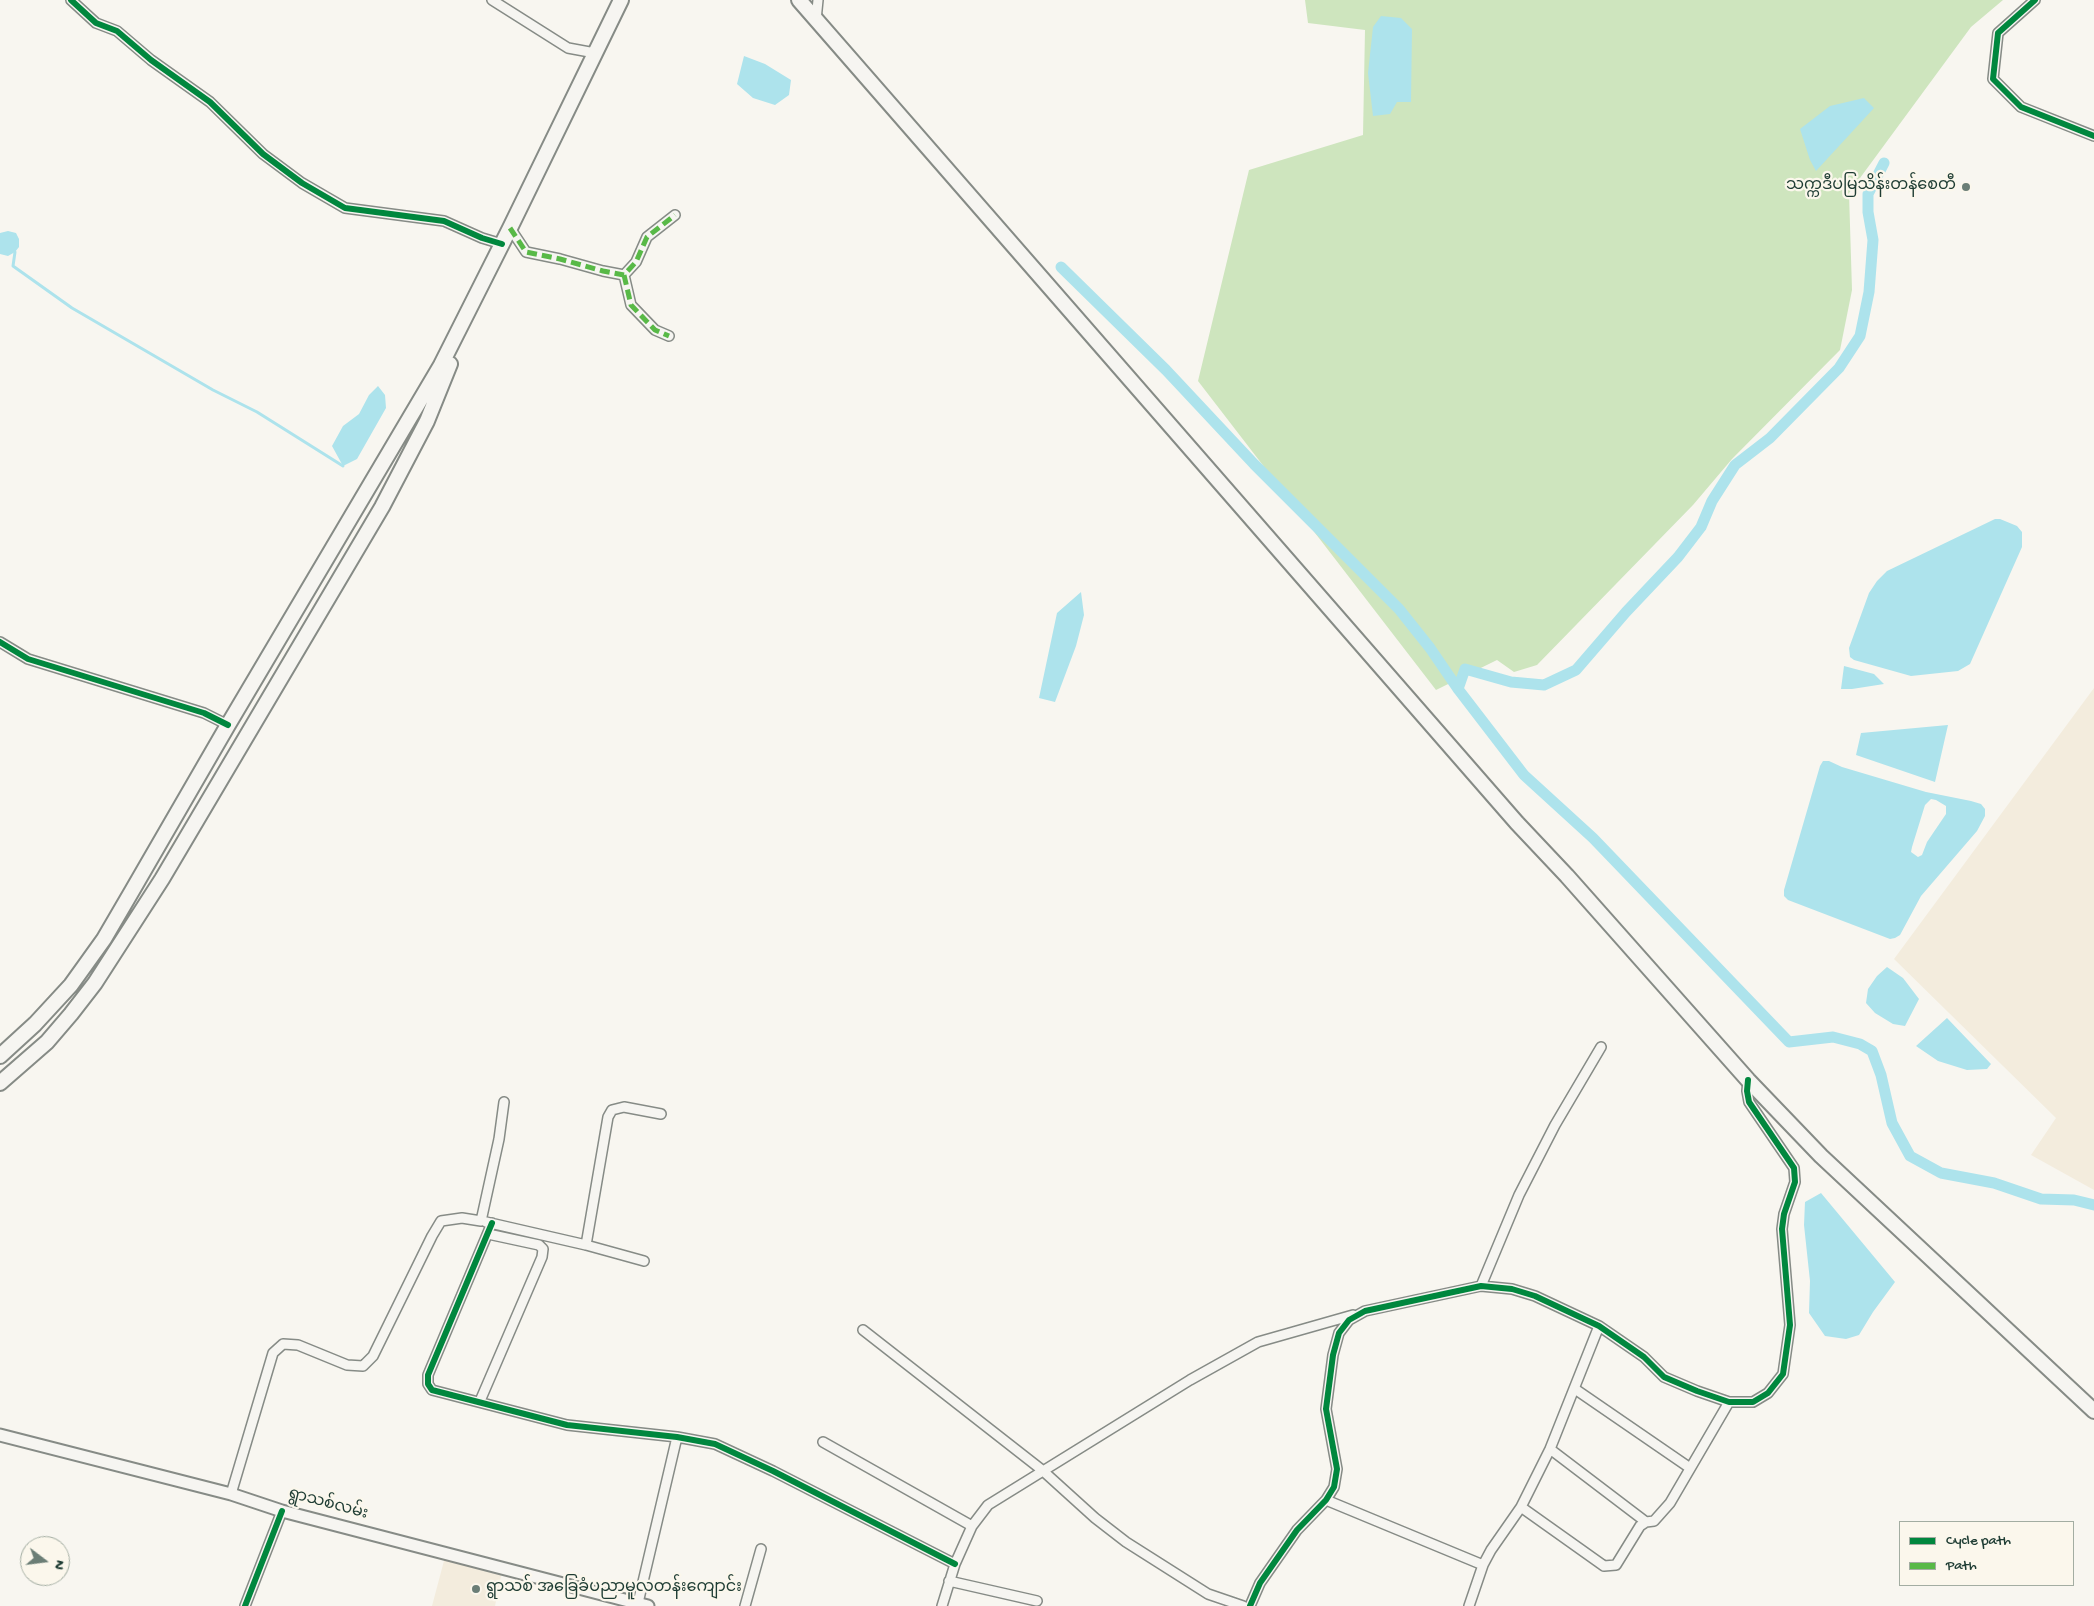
<!DOCTYPE html>
<html>
<head>
<meta charset="utf-8">
<style>
  body { margin:0 }
  #map { position:relative; width:2094px; height:1606px; overflow:hidden; background:#f8f6f0; font-family:"Gochi Hand",sans-serif }
  canvas { display:block }
  .legend { position:absolute; left:1899px; top:1521px; width:175px; height:65px; box-sizing:border-box; background:#fbf7ec; border:1px solid #a3ada2; margin:0; padding:6px 9px; list-style:none; font-size:15px; color:#1f3d34 }
  .legend li { display:flex; align-items:center; gap:10px; height:25px }
  .legend b { width:25px; border:1px solid #a3ada2 }
  .north { position:absolute; left:20px; top:1536px; width:50px; height:50px; box-sizing:border-box; background:#fbf7ec; border:1px solid #a3ada2; border-radius:50%; rotate:105deg; font-size:14px; font-weight:700; line-height:20px; text-align:center; color:#1f3d34 }
  .north::after { content:''; display:block; margin:auto; width:18px; height:22px; background:#6b7e76; clip-path:polygon(50% 0,100% 100%,50% 72%,0 100%) }
</style>
</head>
<body>
<div id="map">
<canvas width="2094" height="1606"></canvas>
<ul class="legend">
<li><b style="height:6px;background:#00873e"></b>Cycle path</li>
<li><b style="height:6px;background:#58b947"></b>Path</li>
</ul>
<div class="north">N</div>
</div>
<script>
const ctx = document.querySelector('canvas').getContext('2d');
ctx.lineJoin = 'round';
function fill(path, color) {
  ctx.fillStyle = color;
  ctx.fill(path, 'evenodd');
}
function shape(rows) {
  const path = new Path2D();
  for (const r of rows) {
    path.moveTo(r[0], r[1]);
    for (let i = 2; i < r.length; i += 2) path.lineTo(r[i], r[i + 1]);
  }
  return path;
}
function trace(path, color, width, dash) {
  ctx.strokeStyle = color;
  ctx.lineWidth = width;
  ctx.lineCap = dash ? 'butt' : 'round';
  ctx.setLineDash(dash || []);
  ctx.stroke(path);
}
function write(font, color, halo, rows, align = 'center') {
  ctx.font = font + ' "Gochi Hand","Noto Sans Myanmar",sans-serif';
  ctx.lineWidth = 4.5;
  ctx.setLineDash([]);
  ctx.textBaseline = 'middle';
  ctx.strokeStyle = halo;
  ctx.fillStyle = color;
  for (const [text, x, y, turn = 0] of rows) {
    ctx.save();
    ctx.translate(x, y);
    ctx.rotate((+turn || 0) * Math.PI / 180);
    ctx.textAlign = isNaN(turn) ? turn : align;
    if (halo) ctx.strokeText(text, 0, 0);
    ctx.fillText(text, 0, 0);
    ctx.restore();
  }
}
fill(shape([
  [2094,688,2094,1190,2031,1155,2056,1118,1894,959],
  [445,1557,502,1571,495,1606,432,1606]
]), '#f3ecdd');
fill(shape([
  [1305,0,2003,0,1971,27,1849,193,1852,290,1840,350,1732,459,1693,505,1537,665,1514,672,1497,660,1436,690,1198,381,1249,170,1363,135,1365,30,1308,23]
]), '#cee5be');
fill(shape([
  [1381,16,1401,18,1412,29,1411,102,1397,102,1390,114,1373,116,1368,73,1373,27],
  [744,56,765,64,791,80,789,95,775,105,753,98,737,84],
  [1864,98,1874,108,1816,171,1810,160,1800,129,1830,106],
  [8,231,16,233,19,239,19,247,15,252,8,256,0,254,0,233],
  [378,386,385,395,386,408,357,459,343,466,332,446,343,426,359,414,369,395],
  [1995,519,2000,519,2017,526,2022,532,2022,547,1970,664,1958,671,1911,676,1854,660,1850,657,1849,648,1869,593,1877,581,1887,571],
  [1081,592,1084,615,1076,646,1055,702,1039,698,1057,613],
  [1844,666,1874,674,1884,684,1852,689,1841,689],
  [1948,725,1935,782,1856,755,1861,733],
  [1823,761,1829,761,1842,767,1926,792,1971,801,1981,804,1985,809,1985,816,1977,831,1921,896,1900,935,1895,938,1890,939,1788,900,1784,896,1784,890,1820,766],
  [1931,799,1936,800,1946,806,1946,814,1927,842,1922,855,1918,857,1911,852,1912,847,1925,805],
  [1887,967,1903,978,1919,999,1905,1026,1893,1024,1875,1013,1866,1003,1868,989,1877,976],
  [1947,1018,1991,1064,1987,1069,1967,1070,1938,1061,1916,1046],
  [1821,1193,1895,1282,1873,1312,1859,1335,1846,1339,1825,1336,1809,1313,1810,1281,1804,1225,1805,1202]
]), '#ade3ec');
trace(shape([
  [15,252,13,266,72,308,213,390,257,412,343,466]
]), '#ade3ec', 3);
trace(shape([
  [1061,267,1166,370,1254,464,1399,609,1430,648,1458,689,1524,775,1593,838,1789,1042,1833,1037,1860,1044,1872,1051,1881,1075,1892,1123,1910,1156,1941,1173,1994,1183,2041,1199,2074,1200,2094,1205],
  [1458,689,1465,669,1511,682,1544,685,1576,670,1626,612,1678,557,1701,527,1712,501,1735,465,1770,438,1839,368,1860,336,1869,292,1873,240,1868,212,1868,194,1884,163]
]), '#ade3ec', 11);
const minor = shape([
  [71,0,96,23,117,31,151,60,210,102,263,154,302,183,345,208,444,221,482,238,502,244],
  [492,0,568,48,595,53],
  [2035,0,1998,33,1993,79,2021,107,2094,136],
  [816,20,818,0],
  [510,228,526,252,560,259,603,271,624,275,636,262,647,237,675,215],
  [624,275,631,305,655,330,669,336],
  [0,642,28,659,204,713,228,725],
  [486,1222,586,1245,644,1261],
  [492,1223,428,1375,428,1384,432,1390,567,1425,677,1437,715,1444,773,1471,955,1564],
  [586,1245,608,1117,612,1110,624,1107,661,1114],
  [1481,1286,1519,1195,1555,1125,1601,1047],
  [863,1330,1042,1470,1095,1518,1126,1542,1208,1594,1243,1606],
  [1575,1389,1690,1468],
  [480,1401,542,1257,543,1249,539,1245,488,1234],
  [823,1442,972,1526],
  [1550,1449,1646,1522],
  [231,1494,273,1353,283,1344,298,1345,347,1365,363,1366,373,1356,432,1236,441,1221,462,1218,481,1221,499,1139,504,1102],
  [1326,1500,1483,1565],
  [1521,1507,1604,1566,1616,1565,1640,1526,1646,1522,1654,1521,1670,1503,1729,1402],
  [949,1581,1037,1601],
  [638,1603,677,1437],
  [245,1606,282,1511],
  [745,1606,761,1549],
  [942,1606,955,1564,972,1526,988,1505,1190,1380,1258,1342,1353,1315],
  [1250,1606,1260,1583,1297,1530,1326,1500,1334,1487,1337,1469,1326,1409,1333,1355,1339,1333,1349,1320,1365,1311,1481,1286,1512,1289,1535,1296,1599,1326,1644,1357,1664,1377,1697,1391,1729,1402,1753,1402,1768,1393,1783,1374,1790,1325,1782,1229,1784,1214,1795,1182,1794,1168,1749,1102,1747,1091,1748,1080],
  [1469,1606,1483,1565,1491,1550,1521,1507,1550,1449,1599,1326]
]);
const tertiary = shape([
  [0,1435,231,1494,282,1511,648,1606]
]);
const secondary = shape([
  [799,0,1517,823,1567,876,1748,1080,1821,1156,2094,1411],
  [0,1056,35,1024,71,985,104,939,132,891,228,725,441,365,510,228,621,0],
  [0,1083,47,1042,71,1014,95,983,162,879,382,507,427,421,450,364]
]);
trace(minor, '#868b86', 12);
trace(tertiary, '#868b86', 15);
trace(secondary, '#868b86', 18);
trace(minor, '#f6f5f1', 9);
trace(tertiary, '#f6f5f1', 11);
trace(secondary, '#f6f5f1', 14);
trace(shape([
  [510,228,526,252,560,259,603,271,624,275,636,262,647,237,675,215],
  [624,275,631,305,655,330,669,336]
]), '#58b947', 5, [10, 5]);
trace(shape([
  [71,0,96,23,117,31,151,60,210,102,263,154,302,183,345,208,444,221,482,238,502,244],
  [2035,0,1998,33,1993,79,2021,107,2094,136],
  [0,642,28,659,204,713,228,725],
  [492,1223,428,1375,428,1384,432,1390,567,1425,677,1437,715,1444,773,1471,955,1564],
  [245,1606,282,1511],
  [1250,1606,1260,1583,1297,1530,1326,1500,1334,1487,1337,1469,1326,1409,1333,1355,1339,1333,1349,1320,1365,1311,1481,1286,1512,1289,1535,1296,1599,1326,1644,1357,1664,1377,1697,1391,1729,1402,1753,1402,1768,1393,1783,1374,1790,1325,1782,1229,1784,1214,1795,1182,1794,1168,1749,1102,1747,1091,1748,1080]
]), '#00873e', 6);
for (const [x, y, r, color] of [
  [1966,187,5,"#6b7e76"],
  [476,1589,5,"#6b7e76"]
]) {
  const dot = new Path2D();
  dot.arc(x, y, r, 0, 2 * Math.PI);
  ctx.fillStyle = color;
  ctx.fill(dot);
  trace(dot, '#fbf7ec', 2);
}
write('16px', '#1f3d34', '#fbf7ec', [
  ["သက္ကဒီပမြသိန်းတန်စေတီ",1956,187],
  ["ရွာသစ် အခြေခံပညာမူလတန်းကျောင်း",486,1589,"left"]
], 'right');
write('16px', '#1f3d34', '#fbf7ec', [
  ["ရွာသစ်လမ်း",328,1505,15]
]);
</script>
</body>
</html>
